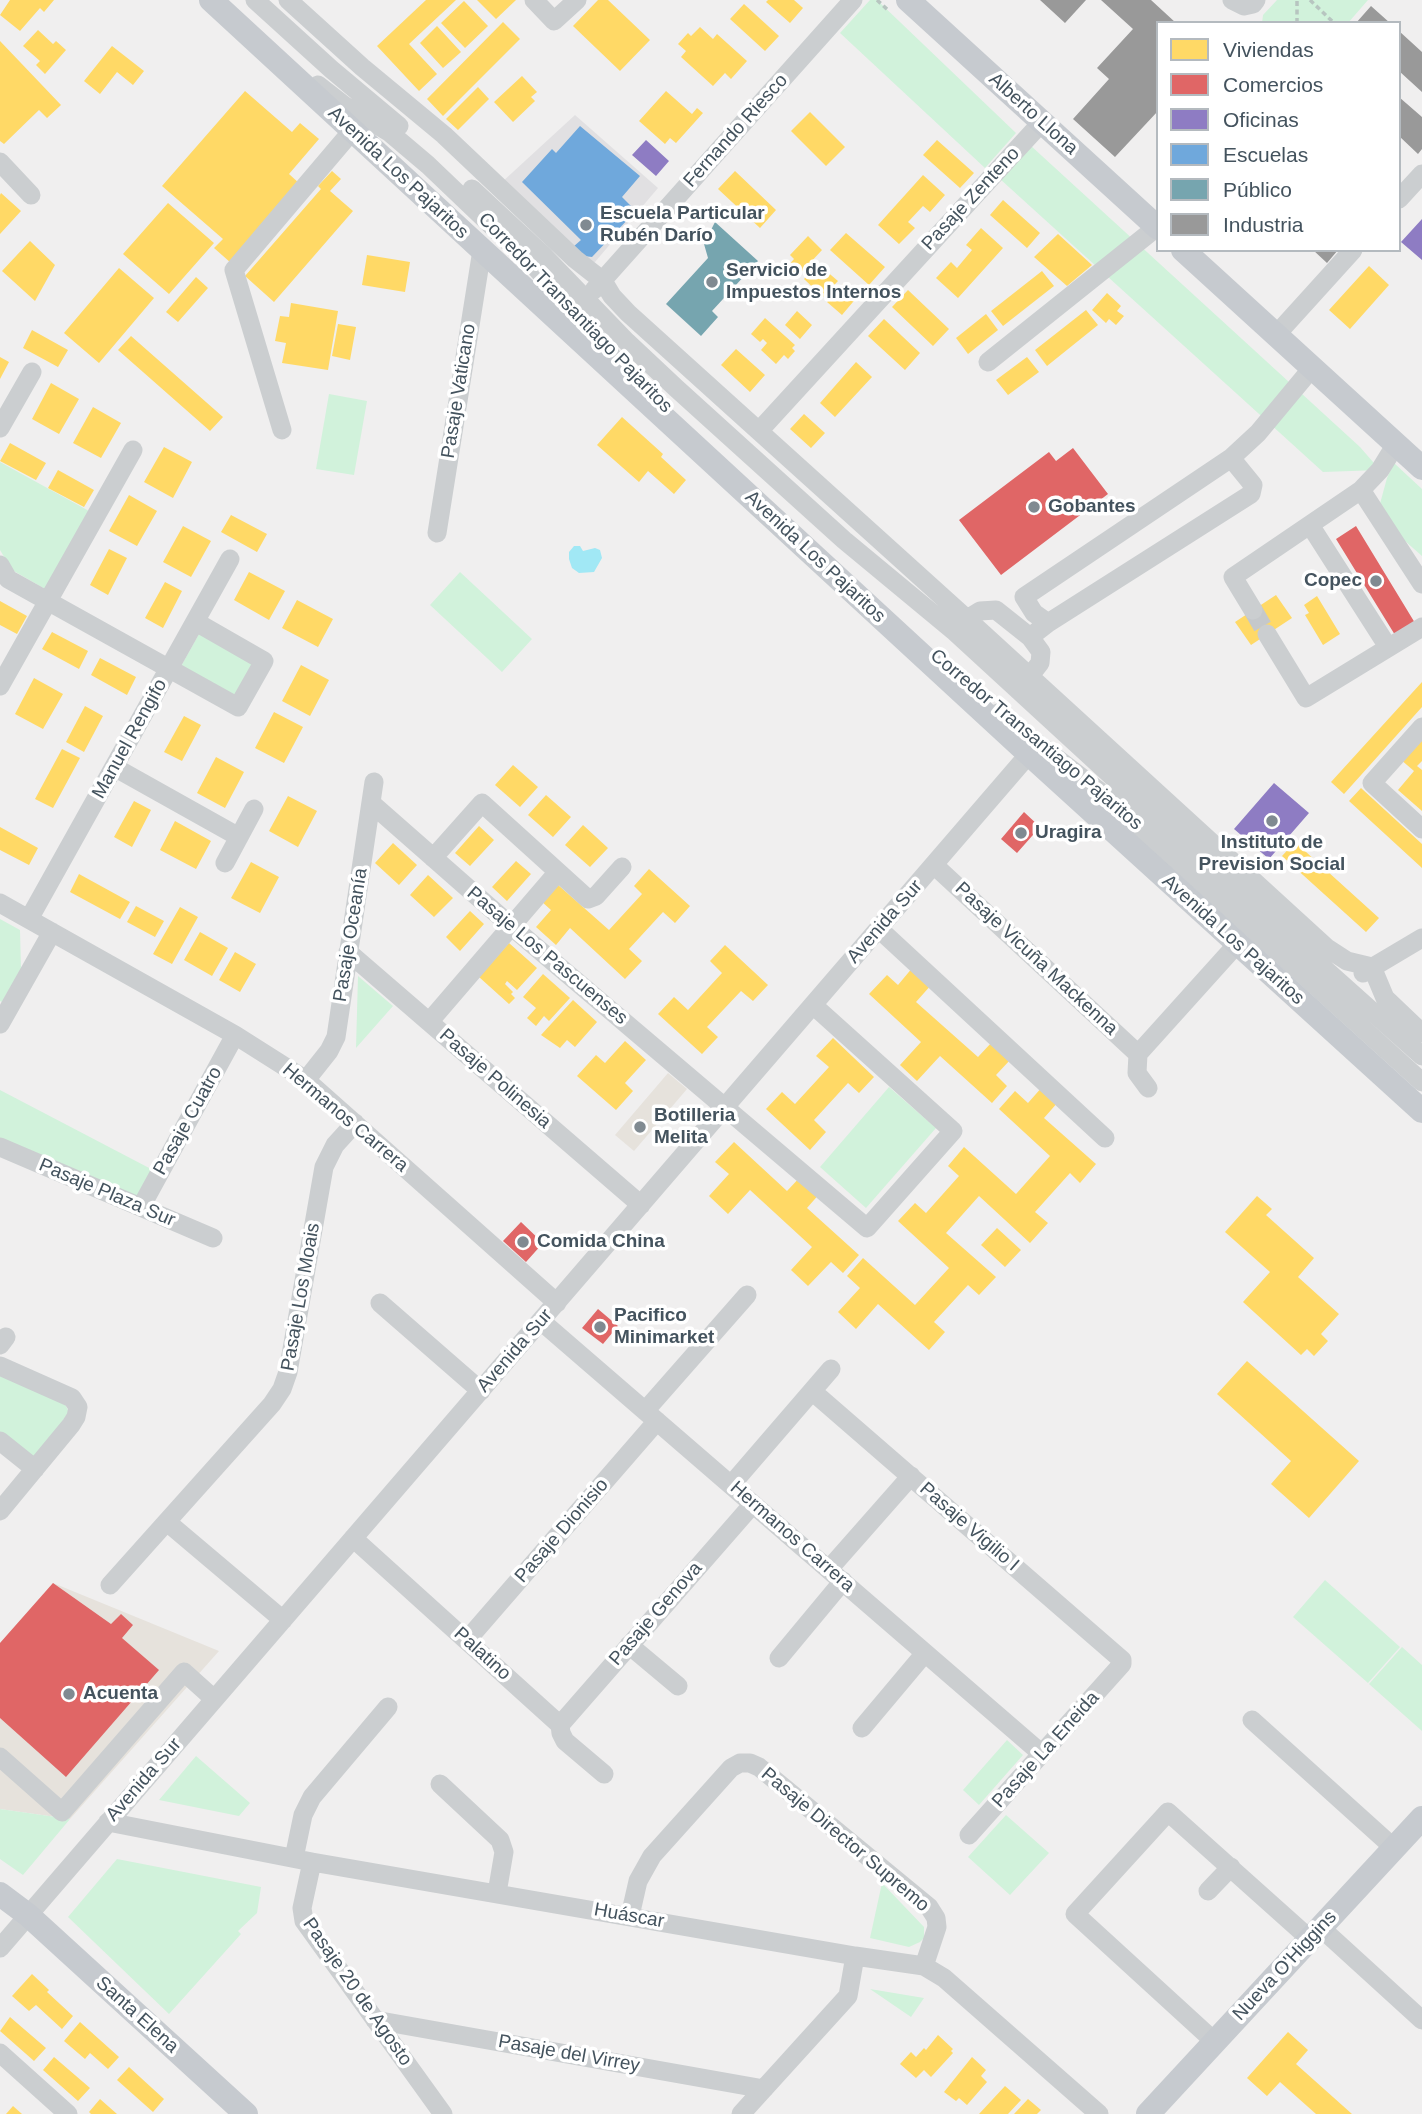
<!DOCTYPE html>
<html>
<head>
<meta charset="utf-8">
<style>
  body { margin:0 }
  #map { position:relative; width:1422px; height:2114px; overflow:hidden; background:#f0efef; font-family:Arial,sans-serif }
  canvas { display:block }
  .legend { position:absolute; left:1156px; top:21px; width:245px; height:231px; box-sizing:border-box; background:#fff; border:2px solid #b4babf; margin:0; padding:9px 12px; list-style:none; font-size:21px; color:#44535e }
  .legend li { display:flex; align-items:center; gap:14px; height:35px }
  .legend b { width:35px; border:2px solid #b4babf }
</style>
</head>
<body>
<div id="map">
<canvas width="1422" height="2114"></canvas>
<ul class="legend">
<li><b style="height:19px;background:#ffd966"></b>Viviendas</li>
<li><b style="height:19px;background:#e06666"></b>Comercios</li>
<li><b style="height:19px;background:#8e7cc3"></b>Oficinas</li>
<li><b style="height:19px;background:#6fa8dc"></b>Escuelas</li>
<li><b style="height:19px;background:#76a5af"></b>Público</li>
<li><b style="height:19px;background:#999"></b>Industria</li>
</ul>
</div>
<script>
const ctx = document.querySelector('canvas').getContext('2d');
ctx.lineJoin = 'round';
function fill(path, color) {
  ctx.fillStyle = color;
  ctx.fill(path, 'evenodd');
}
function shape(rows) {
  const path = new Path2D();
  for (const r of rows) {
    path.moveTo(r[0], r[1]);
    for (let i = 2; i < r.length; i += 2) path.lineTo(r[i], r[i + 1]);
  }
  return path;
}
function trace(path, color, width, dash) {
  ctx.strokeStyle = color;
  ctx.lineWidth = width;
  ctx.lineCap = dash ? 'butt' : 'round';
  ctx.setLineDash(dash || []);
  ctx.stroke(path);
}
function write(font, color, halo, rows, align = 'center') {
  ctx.font = font + ' Arial,sans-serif';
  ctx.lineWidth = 7;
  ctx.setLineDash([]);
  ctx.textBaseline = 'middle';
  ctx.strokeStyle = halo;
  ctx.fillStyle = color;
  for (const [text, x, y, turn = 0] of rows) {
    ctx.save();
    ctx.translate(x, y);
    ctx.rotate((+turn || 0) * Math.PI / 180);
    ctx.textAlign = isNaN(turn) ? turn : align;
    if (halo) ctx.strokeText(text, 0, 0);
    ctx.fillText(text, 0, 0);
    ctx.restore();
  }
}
fill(shape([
  [668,1073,687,1089,634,1151,615,1135],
  [53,1583,219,1651,70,1819,0,1809,0,1643]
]), '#e6e2dc');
fill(shape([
  [575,115,658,188,595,262,587,263,501,183]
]), '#e1e0e2');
fill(shape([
  [870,0,877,0,1016,133,985,168,840,33],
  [1277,0,1368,0,1348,23,1262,23,1263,15],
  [1030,145,1360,447,1380,470,1323,472,1000,179],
  [329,394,367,401,354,475,316,469],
  [0,462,89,511,45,589,12,570,0,550],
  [1394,463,1422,489,1422,556,1379,518,1378,511,1387,478],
  [460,572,532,639,502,672,430,605],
  [200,632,257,664,236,700,180,668],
  [0,919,20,930,21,969,2,1002,0,1001],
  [358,976,393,1006,356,1048],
  [889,1087,936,1128,866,1208,820,1167],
  [0,1090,153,1170,138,1199,0,1141],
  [0,1374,64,1402,69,1412,35,1460,0,1434],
  [1325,1580,1400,1647,1368,1683,1293,1617],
  [1402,1647,1422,1665,1422,1731,1369,1684],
  [1007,1740,1023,1755,979,1805,963,1790],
  [196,1756,250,1803,239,1816,159,1800],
  [0,1809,70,1819,23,1875,0,1859],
  [1006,1815,1049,1853,1010,1895,968,1857],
  [117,1859,261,1887,257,1913,238,1931,241,1934,169,2014,68,1917],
  [882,1883,924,1927,924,1938,920,1942,909,1947,870,1938],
  [870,1989,924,1998,911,2017]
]), '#d1f2db');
fill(shape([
  [574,546,580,546,583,551,595,548,600,550,602,558,594,572,579,573,572,568,569,559,569,552]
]), '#a1e8f5');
fill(shape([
  [10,0,54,0,44,12,40,8,20,31,0,15],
  [426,0,456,0,409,44,437,74,419,91,377,46],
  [477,0,516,0,496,19],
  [598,0,608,0,650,40,620,71,573,26],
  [768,0,794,0,803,8,790,23,766,2],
  [464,1,488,26,465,48,441,23],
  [744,4,779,36,765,51,730,19],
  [503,22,520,39,443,116,427,99],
  [437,26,461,52,443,68,420,43],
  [700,27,713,39,717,34,747,61,731,79,725,73,713,86,681,57,686,51,678,44,688,33,691,36],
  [38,30,53,44,56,41,66,50,45,74,36,65,40,61,23,46],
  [0,41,61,105,47,118,39,110,4,144,0,141],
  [112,46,144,71,133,85,117,72,100,94,84,81],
  [522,76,537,92,531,97,535,101,513,122,494,102],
  [478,87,489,99,458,130,446,119],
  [245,91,292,132,300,123,319,139,289,174,300,184,231,263,214,248,223,239,162,186],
  [666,91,692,114,697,108,703,113,676,143,670,138,665,144,639,121],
  [810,112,845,147,826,166,791,131],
  [937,140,974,173,960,188,923,155],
  [332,171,341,179,330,191,353,211,274,302,245,276,321,189,318,186],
  [735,171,776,210,760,228,718,189],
  [923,175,945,195,930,212,923,206,908,222,915,228,899,244,878,225],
  [1,193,21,211,0,234,0,195],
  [1003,200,1040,233,1027,248,990,215],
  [168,203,214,243,169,294,123,254],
  [981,228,1003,248,958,298,936,278,951,262,957,268,972,250,966,245],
  [846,233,885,267,869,285,830,250],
  [1058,234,1092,265,1067,286,1034,257],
  [808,236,822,250,797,277,787,267,794,259,790,255],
  [30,241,55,265,35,301,2,271],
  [367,255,410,262,405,292,362,285],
  [818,264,838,281,823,297,804,279],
  [1369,266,1389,285,1350,329,1329,310],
  [119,268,154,298,99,363,64,333],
  [1042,271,1054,286,1003,326,991,311],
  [196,277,208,288,178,322,166,312],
  [844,283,858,296,842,315,827,302],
  [908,290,949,329,933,346,892,307],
  [1107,293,1121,306,1117,311,1124,316,1116,325,1109,319,1106,323,1092,310],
  [291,303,338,311,328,370,282,363,286,343,275,341,280,316,289,317],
  [1086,310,1098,325,1047,366,1035,350],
  [797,311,812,325,800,339,785,325],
  [986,314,998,330,968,354,956,338],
  [765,318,795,345,792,348,795,351,788,359,784,355,776,364,761,350,767,343,763,339,760,342,751,334],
  [884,319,920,353,905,370,868,336],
  [338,324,356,327,350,360,332,356],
  [32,330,68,350,58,367,23,348],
  [131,336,223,417,210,431,118,350],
  [736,349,765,375,750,392,721,365],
  [0,357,9,362,0,379],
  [1027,357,1039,372,1008,395,996,380],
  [856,362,872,377,835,417,820,403],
  [51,383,79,399,59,434,32,419],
  [93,407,121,423,101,458,73,443],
  [804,414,825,433,811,448,790,429],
  [622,417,663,454,661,457,686,480,674,494,648,471,639,482,597,445],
  [10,443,46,463,36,480,0,461],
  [164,447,192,462,173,498,144,482],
  [58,470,94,490,84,507,48,488],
  [129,495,157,511,137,546,109,531],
  [231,515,267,534,257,552,221,532],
  [183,526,211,541,191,577,163,562],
  [109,549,127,558,108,595,90,585],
  [249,572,285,591,269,620,234,600],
  [165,582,182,591,163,628,145,618],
  [1276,595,1292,618,1251,645,1235,622],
  [1317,596,1340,634,1323,645,1305,615,1309,613,1304,605],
  [297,600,333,619,318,647,282,628],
  [0,601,27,616,17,634,0,625],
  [52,632,88,651,79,669,42,649],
  [100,658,136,677,127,695,91,675],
  [301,665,329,680,310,716,282,701],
  [34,678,63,694,43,729,15,714],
  [1422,682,1422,707,1344,794,1331,782],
  [85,706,103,716,84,752,66,742],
  [274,712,303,727,284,763,255,748],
  [184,716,201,725,182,761,164,752],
  [1422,735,1422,761,1417,766,1422,770,1422,811,1398,790,1414,771,1400,759],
  [62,749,80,758,53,808,35,799],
  [216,757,244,772,225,808,197,793],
  [513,765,538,787,520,807,495,785],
  [1361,788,1422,844,1422,868,1349,801],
  [546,795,571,817,553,837,528,815],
  [288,796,317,811,298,847,269,831],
  [134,801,151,810,132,847,114,837],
  [175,821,211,841,196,869,160,850],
  [583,825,608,848,590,867,565,845],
  [479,826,494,840,470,866,455,853],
  [0,827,38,848,29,865,0,850],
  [1295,842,1379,918,1366,932,1282,856],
  [393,843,417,865,399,885,375,863],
  [516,861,531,874,507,901,492,887],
  [251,862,279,877,260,913,231,898],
  [649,869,690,906,675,923,663,912,629,949,642,961,625,979,570,928,556,945,536,927,551,910,541,901,557,884,609,930,642,894,634,886],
  [79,874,130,902,120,919,70,892],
  [428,875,453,898,434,917,410,895],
  [136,906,164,921,155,937,127,922],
  [180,907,198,917,172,964,153,954],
  [470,911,484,924,460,951,446,937],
  [200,932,228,948,212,976,184,960],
  [509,943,537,968,517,990,507,981,505,984,513,992,511,994,515,998,509,1004,479,977],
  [725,945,768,985,753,1001,741,991,707,1027,718,1037,702,1054,658,1014,674,997,688,1010,722,973,710,961],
  [235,952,256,964,240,992,219,980],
  [913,967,932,984,916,1002,978,1057,992,1042,1011,1059,996,1075,1007,1086,992,1103,940,1056,917,1081,900,1065,921,1042,869,994,887,975,898,985],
  [543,974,570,998,549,1021,544,1016,536,1026,527,1018,536,1008,523,997],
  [573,1000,597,1022,575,1047,567,1040,560,1048,541,1035],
  [833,1038,874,1077,859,1093,848,1083,814,1120,826,1132,810,1150,766,1109,782,1092,795,1104,829,1067,816,1056],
  [625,1041,646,1060,625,1083,633,1091,616,1110,577,1076,596,1055,605,1063],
  [1043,1086,1059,1101,1044,1118,1096,1164,1080,1183,1070,1173,1035,1212,1048,1223,1030,1243,979,1196,946,1233,996,1277,979,1295,968,1285,934,1322,945,1332,929,1350,878,1304,856,1329,838,1312,860,1288,847,1276,863,1258,915,1305,949,1268,898,1221,915,1203,926,1213,959,1176,948,1166,964,1147,1016,1194,1050,1156,999,1109,1015,1091,1028,1103],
  [734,1142,787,1191,802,1175,821,1192,807,1208,859,1255,843,1273,831,1262,808,1286,791,1270,812,1247,750,1190,728,1214,709,1196,729,1174,715,1162],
  [1257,1196,1272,1209,1266,1215,1314,1258,1298,1277,1339,1314,1321,1334,1328,1341,1314,1356,1307,1349,1301,1355,1243,1302,1270,1272,1225,1232],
  [997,1228,1021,1250,1005,1267,981,1245],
  [1247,1361,1359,1461,1309,1518,1271,1484,1291,1461,1217,1394],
  [32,1974,49,1990,47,1992,73,2016,62,2029,36,2005,29,2011,12,1996],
  [10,2017,46,2048,34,2061,0,2031],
  [80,2022,119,2057,108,2069,90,2053,85,2059,64,2041],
  [1288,2032,1308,2050,1296,2064,1352,2114,1316,2114,1280,2082,1267,2096,1247,2078],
  [938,2035,953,2049,951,2051,953,2053,931,2077,924,2070,916,2078,900,2064,911,2052,916,2057,924,2048,926,2050],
  [54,2057,90,2088,78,2101,43,2070],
  [972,2057,986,2070,981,2076,987,2082,967,2105,959,2098,956,2101,944,2092],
  [129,2067,164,2099,153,2112,117,2080],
  [1005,2086,1021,2100,1008,2114,979,2114],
  [100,2099,117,2114,91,2114,89,2112],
  [1028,2099,1041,2110,1037,2114,1014,2114],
  [13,2106,22,2114,6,2114]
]), '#ffd966');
fill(shape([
  [1073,448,1108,494,1001,575,959,520,1049,452,1056,461],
  [1356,526,1415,623,1395,635,1336,539],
  [1024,812,1040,827,1017,853,1001,839],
  [521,1222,543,1243,526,1262,503,1241],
  [598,1309,618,1326,603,1344,582,1328],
  [53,1583,111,1624,121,1614,133,1625,122,1638,159,1670,66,1777,0,1718,0,1643]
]), '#e06666');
fill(shape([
  [646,140,669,161,656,176,632,155],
  [1422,219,1422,260,1401,242],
  [1274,783,1309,813,1269,859,1234,829]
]), '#8e7cc3');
fill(shape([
  [580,126,640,176,622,197,632,207,632,215,592,257,584,256,573,247,581,240,522,182,552,149,556,153]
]), '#6fa8dc');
fill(shape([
  [715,222,758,261,712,311,718,317,701,336,666,304,708,258,704,244]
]), '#76a5af');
fill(shape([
  [1040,0,1086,0,1065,23],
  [1101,0,1151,0,1176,23,1158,23,1158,111,1115,157,1073,119,1109,79,1097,68,1133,29],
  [1371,6,1390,23,1356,23],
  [1399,31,1422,52,1422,92,1399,71],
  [1399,97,1422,117,1422,149,1418,154,1399,136],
  [1313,250,1338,250,1327,263]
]), '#999');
trace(shape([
  [1253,610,1267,634]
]), '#c5c8cb', 19, [19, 10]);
trace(shape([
  [877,0,889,11],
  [1310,0,1334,23],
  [1297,23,1297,0]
]), '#b7c5c0', 3.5, [5, 3.5]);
trace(shape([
  [255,0,331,69,399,126],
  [288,0,362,67,444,135,575,259,603,281,612,296,628,313,967,619,1327,948,1347,961,1372,967],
  [534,0,554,21,577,0],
  [1232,0,1244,6,1253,4,1256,0],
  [318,85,345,106,389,132,428,165,538,270,611,355],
  [0,162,31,195],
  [472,189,545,257,627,342,676,388,844,540,955,632,1214,870,1422,1056],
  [1399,199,1422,174],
  [594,290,853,0],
  [1276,335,1353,250],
  [988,362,1157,227],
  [0,428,32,372],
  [282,430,234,270,352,131],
  [759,431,1042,122],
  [1396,444,1380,470,1361,490,1422,584],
  [1231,458,1253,485,1251,494,1048,623,1034,613,1024,597,1231,458,1258,433,1312,368],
  [1310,525,1388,647],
  [437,533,482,250],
  [0,565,8,579,238,707,264,661,196,622],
  [1253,610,1233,577,1361,490],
  [967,619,980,611,996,610,1030,637,1048,623],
  [1267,634,1306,698,1422,627],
  [1029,677,1040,663,1041,652,1030,637],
  [0,686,133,450],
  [998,713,1107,797,1422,1082],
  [1422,727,1372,783,1422,829],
  [114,767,239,837],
  [371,803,511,926,867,1228,953,1131,813,1005],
  [433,858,482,803,588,899,596,896,622,867],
  [225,863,254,809],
  [934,865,1138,1054],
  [0,903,235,1035,306,1080,557,1303],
  [29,919,230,559],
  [879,929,1105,1138],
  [348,952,641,1205],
  [1372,967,1385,998,1422,1033],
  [1363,973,1422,938],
  [429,1022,557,873],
  [0,1024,52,932],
  [306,1080,329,1051,336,1037,374,782],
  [1148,1088,1137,1073,1138,1054,1238,943],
  [0,1147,213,1238],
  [141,1207,235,1035],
  [380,1303,481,1391],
  [541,1321,1042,1754],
  [0,1345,6,1337],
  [0,1366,72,1398,78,1407,76,1417,71,1425,0,1511],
  [812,1391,1122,1660,1122,1664,969,1835],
  [645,1411,747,1295],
  [0,1441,35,1469],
  [731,1485,831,1369],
  [167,1522,283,1620],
  [353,1538,560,1725,561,1733,565,1741,604,1774],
  [829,1569,911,1476],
  [110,1585,272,1404,282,1389,288,1372,324,1167,335,1145,355,1123],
  [467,1640,657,1421],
  [629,1645,678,1686],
  [779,1658,843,1581],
  [1252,1720,1394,1848],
  [560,1725,753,1504],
  [862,1728,925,1653],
  [0,1757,62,1812,184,1672,214,1699],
  [440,1784,500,1840,504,1852,497,1893],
  [108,1822,312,1862,855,1956,924,1966,944,1978,1099,2114],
  [294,1858,303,1815,312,1797,388,1707],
  [312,1862,302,1908,304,1921,443,2114],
  [1208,1891,1231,1867],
  [630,1916,638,1881,652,1856,731,1768,740,1763,750,1763,759,1767,929,1907,936,1918,937,1927,924,1966],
  [1321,1928,1422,2020],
  [0,1948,1029,754],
  [375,2020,764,2089],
  [1215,2042,1075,1914,1168,1812,1310,1939],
  [0,2053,68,2114],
  [741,2114,848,1996,855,1956]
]), '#cbced0', 19);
trace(shape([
  [211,0,1029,754,1422,1111],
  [908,0,1158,228],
  [1183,250,1422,468],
  [0,1894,28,1915,246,2114],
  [1148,2114,1422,1818]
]), '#c6cacf', 24);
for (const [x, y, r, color] of [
  [586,225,7,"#808a91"],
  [712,282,7,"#808a91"],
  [1034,507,7,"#808a91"],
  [1376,581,7,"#808a91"],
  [1272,821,7,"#808a91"],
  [1021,833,7,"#808a91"],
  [640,1127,7,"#808a91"],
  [523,1242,7,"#808a91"],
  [600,1327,7,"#808a91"],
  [69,1694,7,"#808a91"]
]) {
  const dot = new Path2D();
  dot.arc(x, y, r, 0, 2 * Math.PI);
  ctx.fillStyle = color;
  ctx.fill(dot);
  trace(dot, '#fff', 2.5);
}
write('19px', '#44535e', '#fff', [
  ["Alberto Llona",1033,114,42],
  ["Fernando Riesco",736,131,-48],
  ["Avenida Los Pajaritos",398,173,43],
  ["Pasaje Zenteno",971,199,-47],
  ["Corredor Transantiago Pajaritos",575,313,46],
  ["Pasaje Vaticano",459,391,-81],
  ["Avenida Los Pajaritos",815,557,43],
  ["Manuel Rengifo",130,739,-61],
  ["Corredor Transantiago Pajaritos",1036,740,40],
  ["Avenida Sur",885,922,-49],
  ["Pasaje Oceanía",351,935,-81],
  ["Avenida Los Pajaritos",1233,940,42],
  ["Pasaje Los Pascuenses",547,956,40],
  ["Pasaje Vicuña Mackenna",1036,959,43],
  ["Pasaje Polinesia",495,1079,41],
  ["Hermanos Carrera",345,1118,40],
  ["Pasaje Cuatro",188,1121,-61],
  ["Pasaje Plaza Sur",107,1193,23],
  ["Pasaje Los Moais",301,1297,-80],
  ["Avenida Sur",515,1351,-49],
  ["Pasaje Vigilio I",969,1527,41],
  ["Pasaje Dionisio",562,1531,-49],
  ["Hermanos Carrera",792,1537,41],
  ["Pasaje Genova",656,1614,-49],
  ["Palatino",482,1654,42],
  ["Pasaje La Eneida",1046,1750,-48],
  ["Avenida Sur",144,1780,-49],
  ["Pasaje Director Supremo",845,1840,40],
  ["Huáscar",629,1916,10],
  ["Nueva O'Higgins",1285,1966,-47],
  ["Pasaje 20 de Agosto",357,1992,55],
  ["Santa Elena",137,2015,42],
  ["Pasaje del Virrey",569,2054,10]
]);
write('bold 19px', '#44535e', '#fff', [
  ["Escuela Particular",600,214],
  ["Rubén Darío",600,236],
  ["Servicio de",726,271],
  ["Impuestos Internos",726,293],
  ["Gobantes",1048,507],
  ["Copec",1362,581,"right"],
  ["Uragira",1035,833],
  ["Instituto de",1272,843,"center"],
  ["Prevision Social",1272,865,"center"],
  ["Botilleria",654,1116],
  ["Melita",654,1138],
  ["Comida China",537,1242],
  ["Pacifico",614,1316],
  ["Minimarket",614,1338],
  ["Acuenta",83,1694]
], 'left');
</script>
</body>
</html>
